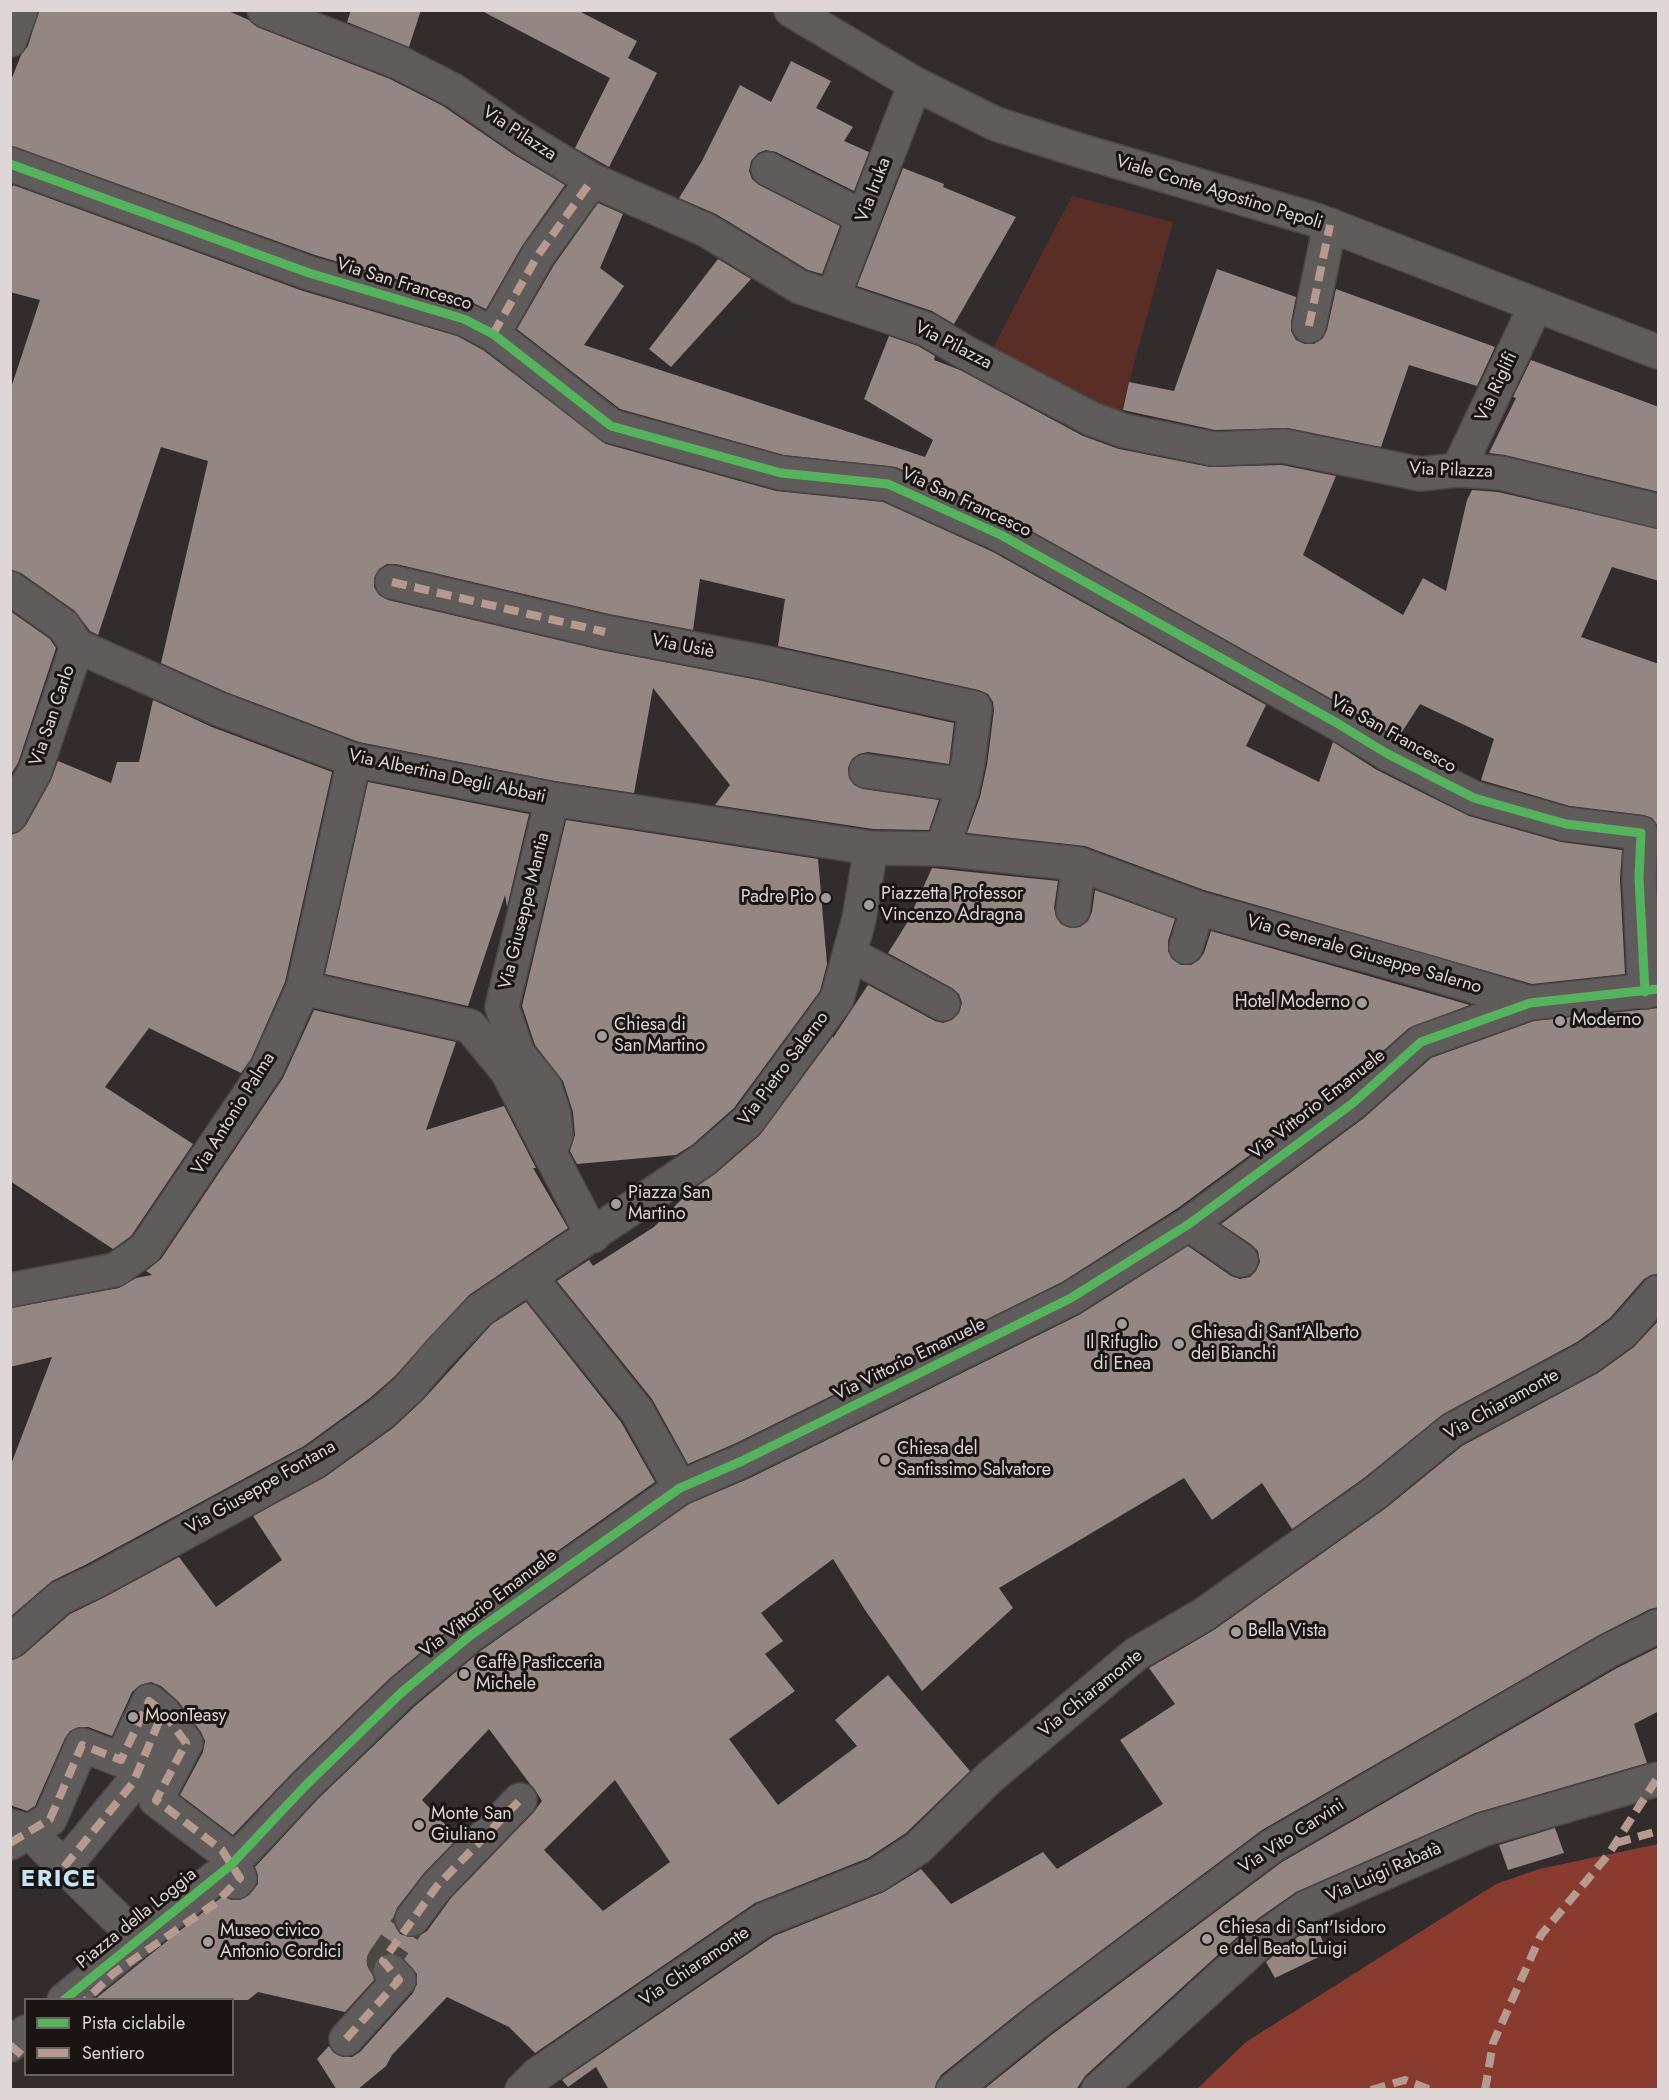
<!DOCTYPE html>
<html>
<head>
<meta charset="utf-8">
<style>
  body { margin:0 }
  #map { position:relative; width:1669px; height:2100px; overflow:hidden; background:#322d2c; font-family:Jost,sans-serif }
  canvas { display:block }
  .frame { position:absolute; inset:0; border:12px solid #ded7d5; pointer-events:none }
  .legend { position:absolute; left:24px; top:1998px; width:210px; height:78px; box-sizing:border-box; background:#1a1413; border:2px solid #686261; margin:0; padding:8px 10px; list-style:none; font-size:18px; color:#ded7d5 }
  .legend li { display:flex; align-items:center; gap:12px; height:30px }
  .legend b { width:30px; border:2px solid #686261 }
</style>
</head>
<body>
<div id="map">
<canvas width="1669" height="2100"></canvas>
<div class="frame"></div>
<ul class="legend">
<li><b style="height:8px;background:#56b35d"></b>Pista ciclabile</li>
<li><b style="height:8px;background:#b69a8f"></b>Sentiero</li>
</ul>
</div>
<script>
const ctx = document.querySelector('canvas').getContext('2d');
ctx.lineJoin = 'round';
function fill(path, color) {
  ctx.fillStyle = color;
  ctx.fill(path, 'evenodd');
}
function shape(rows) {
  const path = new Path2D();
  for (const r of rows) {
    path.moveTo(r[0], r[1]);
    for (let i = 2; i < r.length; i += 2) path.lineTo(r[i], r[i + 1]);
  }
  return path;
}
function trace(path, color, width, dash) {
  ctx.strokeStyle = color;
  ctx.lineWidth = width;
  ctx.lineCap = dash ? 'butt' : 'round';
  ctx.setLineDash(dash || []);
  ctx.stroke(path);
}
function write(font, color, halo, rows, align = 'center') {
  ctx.font = font + ' Jost,sans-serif';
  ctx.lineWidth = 6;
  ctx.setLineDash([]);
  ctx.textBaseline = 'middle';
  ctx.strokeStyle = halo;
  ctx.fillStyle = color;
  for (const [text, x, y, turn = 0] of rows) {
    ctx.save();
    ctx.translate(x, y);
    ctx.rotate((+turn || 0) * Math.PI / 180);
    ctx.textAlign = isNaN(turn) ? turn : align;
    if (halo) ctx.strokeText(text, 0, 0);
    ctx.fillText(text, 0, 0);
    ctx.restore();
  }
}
fill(shape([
  [1072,196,1173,222,1129,382,1121,416,992,350]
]), '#5a2e27');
fill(shape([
  [1658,1844,1658,2089,1197,2089,1246,2042,1496,1884,1539,1869]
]), '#8a3b2f');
fill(shape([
  [39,10,226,10,249,20,257,27,390,79,443,106,513,154,565,185,522,246,486,309,469,301,315,255,10,145,10,83,21,55,28,46],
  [351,10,421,10,409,47,347,22],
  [480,10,577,10,637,41,628,58,657,73,609,167,575,148,610,78],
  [791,61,831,81,816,108,853,127,844,141,869,152,854,191,776,152,766,150,758,153,751,161,749,171,752,179,759,185,840,226,822,274,808,270,716,214,679,198,702,161,740,85,771,102],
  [903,168,944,184,943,187,1016,217,954,324,932,311,857,286],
  [13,185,303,291,457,336,483,350,606,444,776,491,883,502,993,552,1266,705,1246,746,1319,782,1333,742,1377,770,1469,816,1561,842,1622,850,1620,879,1625,974,1532,984,1204,890,1085,846,967,833,980,797,987,765,994,710,993,702,988,694,979,690,778,646,785,599,700,579,693,630,609,614,396,564,387,564,379,569,374,578,374,587,379,595,388,600,601,650,758,680,954,723,949,764,868,752,859,754,852,759,848,768,849,778,854,785,863,789,939,800,929,830,873,829,715,805,730,785,653,688,634,793,555,781,359,742,226,692,161,663,208,461,161,447,98,635,90,631,75,611,21,573,10,569,10,391,40,300,10,292,10,192],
  [598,203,623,214,600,268,624,286,584,345,925,457,933,440,864,399,889,336,918,346,935,356,934,360,960,370,1083,436,1119,449,1210,467,1282,465,1336,476,1303,555,1403,615,1423,578,1446,591,1467,500,1472,490,1498,492,1659,529,1659,581,1612,567,1581,637,1659,664,1659,828,1652,818,1644,815,1570,806,1481,780,1494,739,1420,704,1398,738,1346,707,1010,519,896,467,784,455,620,409,517,329,554,265],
  [718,259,751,279,671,367,649,349],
  [1217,269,1296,297,1291,322,1291,331,1296,340,1305,344,1314,344,1323,338,1327,330,1336,289,1495,347,1477,386,1409,365,1381,447,1288,428,1215,430,1123,410,1129,382,1174,391],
  [1531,360,1659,407,1659,492,1505,455,1489,453,1516,398,1513,397],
  [10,611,50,639,56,648,18,763,10,776],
  [153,700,212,727,332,772,285,982,251,1059,241,1073,149,1028,105,1087,193,1144,131,1236,113,1249,10,1181,10,835,19,832,26,825,51,780,58,761,111,783,117,762,139,762],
  [368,782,529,814,507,907,505,895,468,1006,325,974],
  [566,820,818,859,827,964,820,991,734,1108,692,1145,676,1155,577,1164,570,1151,575,1135,573,1112,563,1081,535,1045,522,1006],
  [932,868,1058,881,1054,908,1056,917,1061,924,1070,928,1080,927,1088,921,1092,912,1095,890,1175,919,1168,941,1168,951,1172,959,1181,965,1191,965,1199,960,1204,953,1211,931,1470,1005,1409,1028,1341,1088,1178,1208,1062,1282,734,1444,688,1464,652,1399,557,1281,589,1260,593,1266,654,1227,690,1191,715,1174,760,1135,833,1036,833,1038,868,985,935,1021,943,1023,952,1020,959,1013,962,1003,959,994,952,988,888,953,907,923],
  [1659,1008,1659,1274,1651,1275,1644,1279,1610,1318,1577,1342,1443,1414,1364,1478,1292,1529,1262,1483,1212,1520,1184,1478,999,1588,1013,1608,922,1691,865,1610,833,1559,761,1613,783,1641,765,1654,795,1691,729,1739,778,1805,857,1746,835,1720,888,1675,970,1771,906,1833,868,1858,755,1903,535,2053,509,2027,447,1997,392,2055,386,2066,357,2090,337,2090,317,2059,329,2046,334,2053,343,2057,352,2057,360,2052,413,1993,417,1984,417,1974,403,1958,395,1953,386,1953,376,1958,372,1967,374,1980,345,2012,258,1992,248,2000,94,2000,223,1896,231,1900,240,1900,249,1895,258,1884,258,1875,255,1867,318,1799,415,1706,482,1650,689,1504,750,1478,1079,1315,1188,1246,1231,1276,1240,1279,1250,1277,1256,1271,1260,1262,1258,1251,1252,1245,1221,1224,1364,1118,1431,1058,1534,1021],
  [489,1729,530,1784,533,1787,542,1801,533,1813,451,1898,427,1931,419,1936,409,1937,400,1934,395,1926,394,1916,397,1908,424,1873,458,1838,422,1800],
  [615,1780,670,1862,603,1911,544,1850],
  [314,1010,456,1042,426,1130,504,1106,536,1168,533,1168,568,1228,469,1295,395,1376,370,1398,304,1446,87,1564,52,1581,10,1617,10,1467,52,1357,10,1367,10,1308,119,1288,136,1278,152,1275,146,1271,161,1259,283,1078],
  [526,1302,621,1422,655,1482,460,1620,390,1678,292,1773,233,1835,180,1795,203,1752,205,1741,201,1732,178,1701,161,1686,151,1682,140,1685,132,1692,112,1736,88,1727,79,1727,70,1731,65,1738,35,1806,27,1811,10,1805,10,1660,22,1656,70,1614,105,1597,179,1557,216,1607,282,1560,253,1516,325,1477,393,1428,422,1401,492,1324],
  [1659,1320,1659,1607,1650,1609,1599,1635,1262,1830,1027,2006,941,2075,936,2083,935,2090,609,2090,596,2067,568,2087,562,2080,774,1936,884,1892,921,1869,951,1904,1043,1852,1057,1869,1163,1804,1120,1740,1175,1704,1149,1668,1214,1630,1386,1508,1462,1446,1598,1373,1634,1347],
  [1659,1647,1659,1711,1634,1724,1647,1763,1475,1813,1296,1892,1256,1920,1085,2076,1076,2090,983,2090,1050,2036,1282,1862,1617,1668],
  [1555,1828,1564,1853,1508,1870,1499,1845],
  [1316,1924,1327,1953,1275,1978,1266,1962,1281,1949]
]), '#948683');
trace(shape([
  [390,1971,383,1961,412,1919]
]), '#4c4645', 33, [33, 16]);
const street = shape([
  [264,10,398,62,453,90,523,138,592,180,706,230,800,287,926,329,963,351,1092,419,1125,431,1214,449,1284,446,1420,474,1458,470,1501,473,1658,511],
  [10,40,21,10],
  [10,164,309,273,464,319,493,334,611,426,781,473,888,484,1001,535,1337,723,1386,753,1474,798,1566,824,1641,833,1639,878,1645,992],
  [768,169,863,217],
  [833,297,915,84],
  [1309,326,1330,225],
  [493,334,538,255,592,180],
  [1458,470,1536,305],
  [392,582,605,632,762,662,975,708,968,763,962,791,942,849],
  [10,588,64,626,77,646,219,709,354,760,552,799,871,848,942,849,1079,864,1198,908,1423,971,1530,1003],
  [866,771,963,785],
  [10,816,35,771,77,646],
  [1073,910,1079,864],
  [1186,947,1198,908],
  [850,954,943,1004],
  [303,988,470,1026,507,1071,593,1236],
  [550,1151,556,1136,554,1114,545,1087,518,1054,502,1007,552,799],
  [1189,1224,1241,1260],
  [529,1276,637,1411,680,1488],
  [10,1290,115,1270,145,1249,267,1068,303,988,354,760],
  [10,1642,60,1598,96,1581,314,1462,382,1413,408,1389,440,1352,480,1310,703,1160,748,1121,837,999,859,919,871,848],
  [10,1826,28,1831,138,1939],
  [10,1843,50,1819,82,1745,121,1760,149,1701,163,1712,186,1743,156,1800,222,1850,240,1878,236,1882],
  [64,1867,133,1783,152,1738],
  [412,1919,437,1886,520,1800],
  [64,2000,231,1865,305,1786,402,1692,471,1635,680,1488,742,1461,1071,1298,1189,1224,1353,1103,1421,1042,1530,1003,1658,989],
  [346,2039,399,1980,390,1971],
  [10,2045,26,2032],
  [522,2090,538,2074,765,1919,877,1875,918,1848,989,1778,1136,1654,1203,1615,1375,1493,1452,1430,1587,1358,1623,1332,1658,1292],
  [953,2090,1038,2021,1272,1846,1608,1651,1658,1626],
  [1098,2090,1269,1934,1307,1907,1482,1830,1658,1779]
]);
const secondary = shape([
  [791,10,915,84,996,124,1078,150,1316,220,1658,352]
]);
trace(street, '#4d4847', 36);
trace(secondary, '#4d4847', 36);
trace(street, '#605c5b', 33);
trace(secondary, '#605c5b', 33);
trace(shape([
  [1309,326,1330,225],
  [493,334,538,255,592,180],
  [392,582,605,632],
  [10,1843,50,1819,82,1745,121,1760,149,1701,163,1712,186,1743,156,1800,222,1850,240,1878,217,1902,114,1973,86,2000],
  [1616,1843,1658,1831],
  [64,1867,133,1783,163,1712],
  [346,2039,399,1980,383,1961,437,1886,520,1800],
  [10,2045,24,2057,26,2055],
  [1371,2090,1405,2080,1431,2090],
  [1485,2090,1493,2043,1541,1935,1608,1855,1656,1780]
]), '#b69a8f', 8, [15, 8]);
trace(shape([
  [10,164,309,273,464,319,493,334,611,426,781,473,888,484,1001,535,1337,723,1386,753,1474,798,1566,824,1641,833,1639,878,1645,992],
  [64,2000,231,1865,305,1786,402,1692,471,1635,680,1488,742,1461,1071,1298,1189,1224,1353,1103,1421,1042,1530,1003,1658,989]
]), '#56b35d', 9);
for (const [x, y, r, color] of [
  [826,898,6,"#a29c9a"],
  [869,905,6,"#a29c9a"],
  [1362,1003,6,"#a29c9a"],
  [1560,1021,6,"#a29c9a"],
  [602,1036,6,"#a29c9a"],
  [616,1204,6,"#a29c9a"],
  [1122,1324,6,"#a29c9a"],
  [1179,1344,6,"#a29c9a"],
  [885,1460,6,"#a29c9a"],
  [1236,1632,6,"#a29c9a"],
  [464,1674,6,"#a29c9a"],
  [133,1717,6,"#a29c9a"],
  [419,1825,6,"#a29c9a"],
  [1207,1939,6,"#a29c9a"],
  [208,1942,6,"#a29c9a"]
]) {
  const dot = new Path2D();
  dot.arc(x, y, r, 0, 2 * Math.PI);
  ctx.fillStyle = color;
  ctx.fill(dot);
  trace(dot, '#1a1413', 2);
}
write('18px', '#ded7d5', '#1a1413', [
  ["Via Pilazza",519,134,33],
  ["Via Iruka",874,190,-69],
  ["Viale Conte Agostino Pepoli",1219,193,17],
  ["Via San Francesco",404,285,17],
  ["Via Pilazza",953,346,27],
  ["Via Riglifi",1497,387,-65],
  ["Via Pilazza",1451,471,2],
  ["Via San Francesco",966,503,25],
  ["Via Usiè",683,647,11],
  ["Via San Carlo",53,716,-71],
  ["Via San Francesco",1393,735,29],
  ["Via Albertina Degli Abbati",447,777,12],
  ["Via Giuseppe Mantia",525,911,-76],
  ["Via Generale Giuseppe Salerno",1364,955,16],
  ["Via Pietro Salerno",784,1069,-53],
  ["Via Vittorio Emanuele",1318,1105,-38],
  ["Via Antonio Palma",234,1114,-58],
  ["Via Vittorio Emanuele",910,1360,-26],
  ["Via Chiaramonte",1502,1405,-29],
  ["Via Giuseppe Fontana",261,1488,-30],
  ["Via Vittorio Emanuele",489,1604,-37],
  ["Via Chiaramonte",1091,1694,-39],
  ["Via Vito Carvini",1292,1837,-33],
  ["Via Luigi Rabatà",1384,1873,-24],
  ["Piazza della Loggia",137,1919,-39],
  ["Via Chiaramonte",695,1967,-34]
]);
write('18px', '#ded7d5', '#1a1413', [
  ["Piazzetta Professor",881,895],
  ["Vincenzo Adragna",881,916],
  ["Padre Pio",814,898,"right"],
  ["Hotel Moderno",1350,1003,"right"],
  ["Moderno",1572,1021],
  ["Chiesa di",614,1026],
  ["San Martino",614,1047],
  ["Piazza San",628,1194],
  ["Martino",628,1215],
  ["Chiesa di Sant'Alberto",1191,1334],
  ["dei Bianchi",1191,1355],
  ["Il Rifuglio",1122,1344,"center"],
  ["di Enea",1122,1365,"center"],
  ["Chiesa del",897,1450],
  ["Santissimo Salvatore",897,1471],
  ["Bella Vista",1248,1632],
  ["Caffè Pasticceria",476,1664],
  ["Michele",476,1685],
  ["MoonTeasy",145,1717],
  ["Monte San",431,1815],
  ["Giuliano",431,1836],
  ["Chiesa di Sant'Isidoro",1219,1929],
  ["e del Beato Luigi",1219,1950],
  ["Museo civico",220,1932],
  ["Antonio Cordici",220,1953]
], 'left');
ctx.letterSpacing = '1.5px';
write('bold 24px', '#c8e5f8', '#1a1413', [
  ["ERICE",59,1880]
]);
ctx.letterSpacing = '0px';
</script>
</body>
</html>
